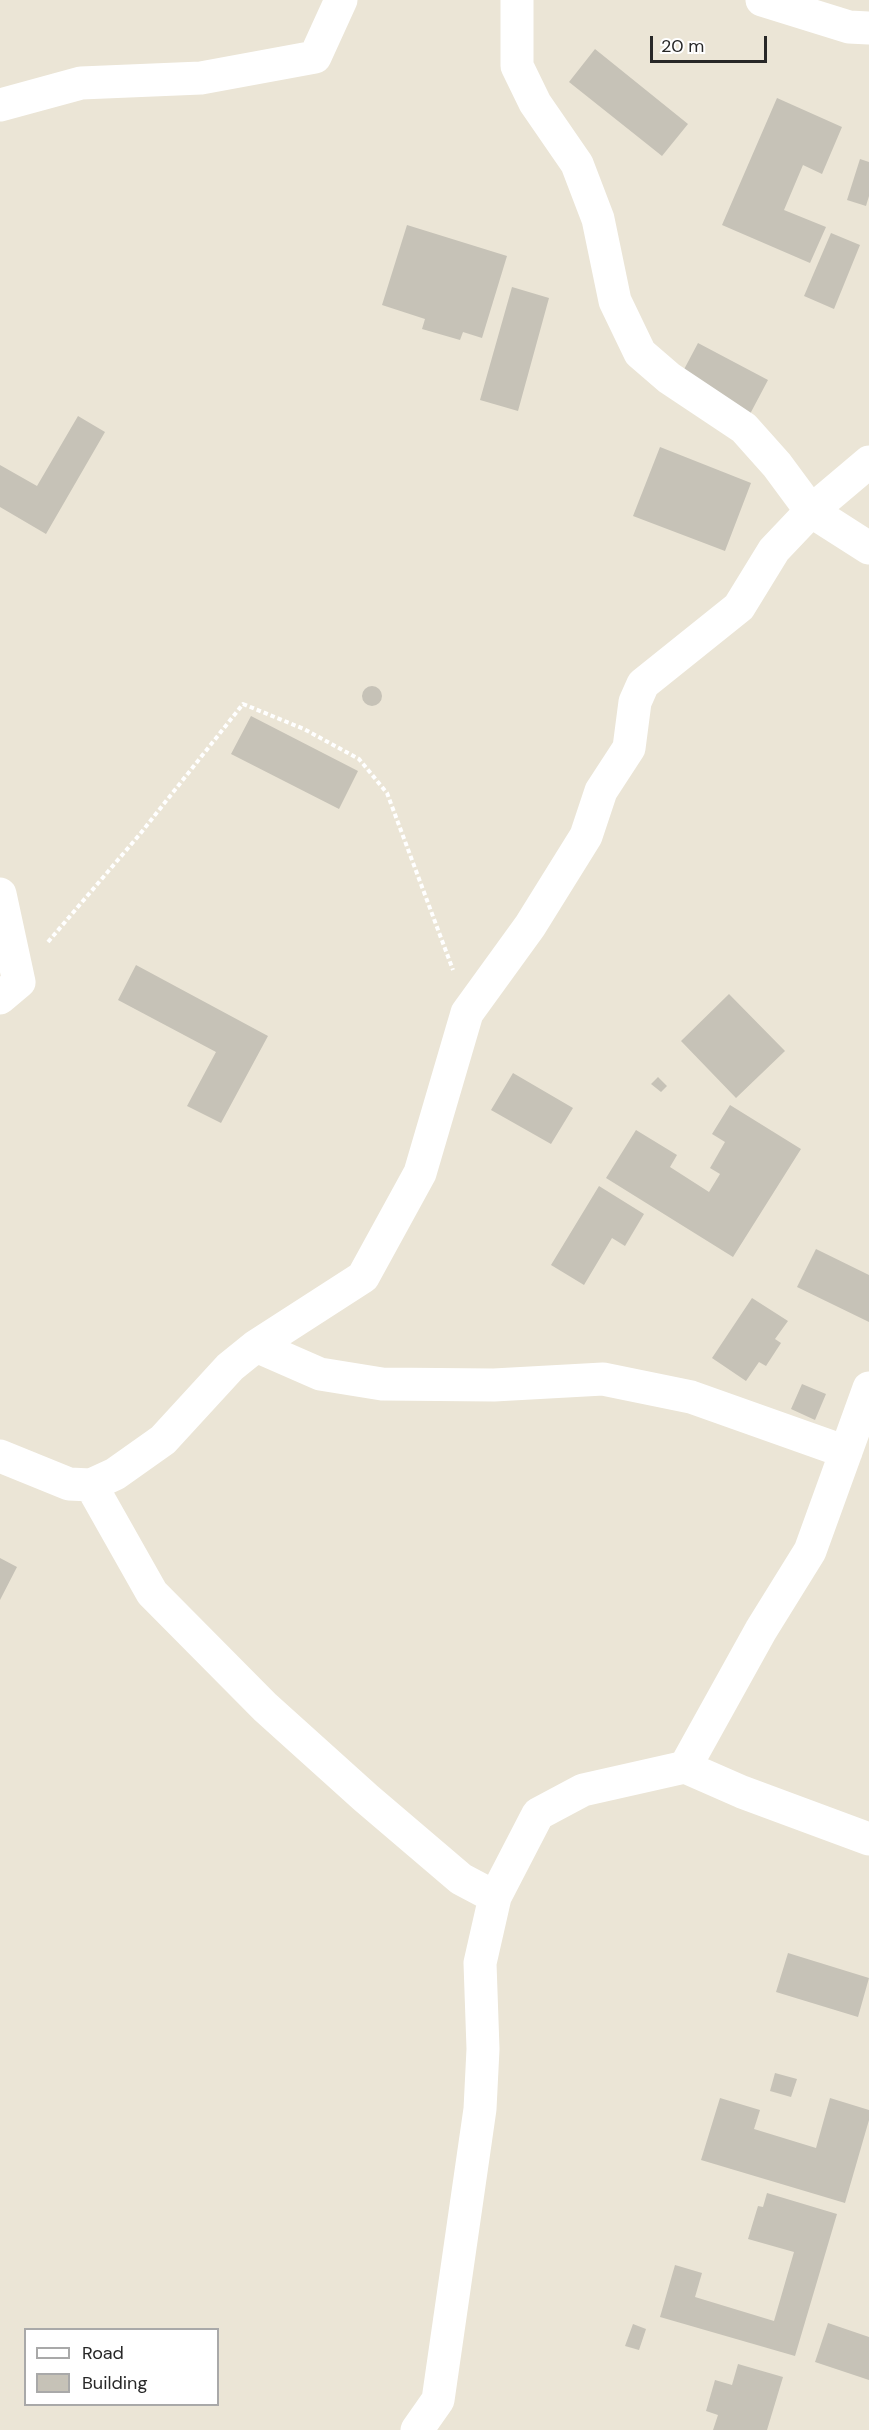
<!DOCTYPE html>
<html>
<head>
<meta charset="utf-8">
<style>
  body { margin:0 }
  #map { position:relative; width:869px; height:2430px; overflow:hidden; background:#ebe5d6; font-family:"DM Sans",sans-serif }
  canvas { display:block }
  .legend { position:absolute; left:24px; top:2328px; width:195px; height:78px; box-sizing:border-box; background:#fff; border:2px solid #a9a9a9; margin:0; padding:8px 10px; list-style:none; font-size:18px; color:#272727 }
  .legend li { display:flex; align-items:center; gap:12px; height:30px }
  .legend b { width:30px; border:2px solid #a9a9a9 }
  .scale { position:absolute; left:650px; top:36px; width:117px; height:27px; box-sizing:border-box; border:3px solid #272727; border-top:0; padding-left:8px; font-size:18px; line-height:21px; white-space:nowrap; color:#272727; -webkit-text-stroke:4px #fff; paint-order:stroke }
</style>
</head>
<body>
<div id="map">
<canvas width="869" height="2430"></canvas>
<ul class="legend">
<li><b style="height:8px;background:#fff"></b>Road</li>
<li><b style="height:16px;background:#c6c2b7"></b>Building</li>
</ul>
<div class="scale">20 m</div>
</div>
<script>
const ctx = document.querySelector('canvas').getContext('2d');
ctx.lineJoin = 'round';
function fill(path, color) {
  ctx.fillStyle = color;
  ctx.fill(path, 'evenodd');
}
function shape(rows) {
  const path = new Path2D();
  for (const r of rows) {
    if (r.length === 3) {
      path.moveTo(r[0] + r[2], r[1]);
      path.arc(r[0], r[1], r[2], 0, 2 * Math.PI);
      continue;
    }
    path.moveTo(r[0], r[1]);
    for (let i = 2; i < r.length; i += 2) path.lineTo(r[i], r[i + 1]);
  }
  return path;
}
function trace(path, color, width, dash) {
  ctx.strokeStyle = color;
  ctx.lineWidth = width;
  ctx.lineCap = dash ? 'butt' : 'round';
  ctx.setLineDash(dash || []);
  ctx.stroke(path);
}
fill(shape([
  [595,49,688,124,662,156,569,82],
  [777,98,842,127,822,174,803,165,784,210,826,227,810,263,722,225],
  [860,159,869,162,869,196,866,206,847,200],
  [407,225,507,256,482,338,463,332,460,340,422,329,425,319,382,305],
  [831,233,860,245,834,309,804,296],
  [512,287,549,298,518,411,480,400],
  [698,343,768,380,750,414,680,377],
  [78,416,105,432,46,534,0,507,0,465,37,486],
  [660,447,751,483,725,551,633,516],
  [372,696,10],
  [251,716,358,771,339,809,231,754],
  [136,965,268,1036,221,1123,187,1106,216,1052,118,1000],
  [729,994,785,1051,736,1098,681,1041],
  [513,1073,573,1108,551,1144,491,1110],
  [658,1077,667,1086,661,1092,651,1084],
  [730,1105,801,1149,733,1257,606,1178,636,1130,677,1155,670,1167,709,1192,720,1174,710,1168,725,1142,712,1134],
  [599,1186,644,1214,625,1246,612,1238,584,1285,551,1265],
  [816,1249,869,1275,869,1322,797,1287],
  [752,1298,788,1321,775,1339,781,1343,766,1366,759,1362,746,1381,712,1358],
  [802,1384,826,1394,815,1420,791,1409],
  [0,1558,17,1567,0,1600],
  [788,1953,869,1978,858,2017,776,1992],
  [775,2073,797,2079,791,2097,770,2091],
  [720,2098,760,2110,754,2129,816,2148,830,2098,869,2110,869,2120,845,2203,701,2160],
  [767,2193,837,2214,795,2356,660,2317,675,2265,702,2273,695,2297,774,2321,794,2252,748,2239,758,2206,763,2207],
  [828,2323,869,2337,869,2380,815,2362],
  [633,2324,646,2329,639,2350,625,2346],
  [738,2364,783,2377,767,2430,713,2430,718,2415,706,2411,715,2380,732,2385]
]), '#c6c2b7');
trace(shape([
  [48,942,140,834,243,704,304,729,359,759,387,793,453,970]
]), '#fff', 4, [4.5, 3]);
trace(shape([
  [762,0,849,27,869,28],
  [0,105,81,83,201,78,315,57,341,0],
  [869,462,811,511,869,548],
  [0,894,19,982,0,998],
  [256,1346,320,1374,382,1384,494,1385,603,1379,691,1397,846,1452],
  [0,1456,69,1484,91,1485,115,1474,163,1440,230,1367,256,1346,363,1277,420,1173,467,1013,530,926,586,836,601,791,629,748,635,702,643,684,739,607,774,550,811,511,777,465,744,428,669,378,640,353,615,301,598,219,577,164,535,103,517,66,517,0],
  [91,1485,152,1593,265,1707,366,1798,461,1879,495,1897],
  [685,1767,761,1630,810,1551,869,1388],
  [417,2430,438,2400,480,2109,483,2049,480,1963,495,1897,538,1814,583,1790,685,1767,742,1792,869,1839]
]), '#fff', 33);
</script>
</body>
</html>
